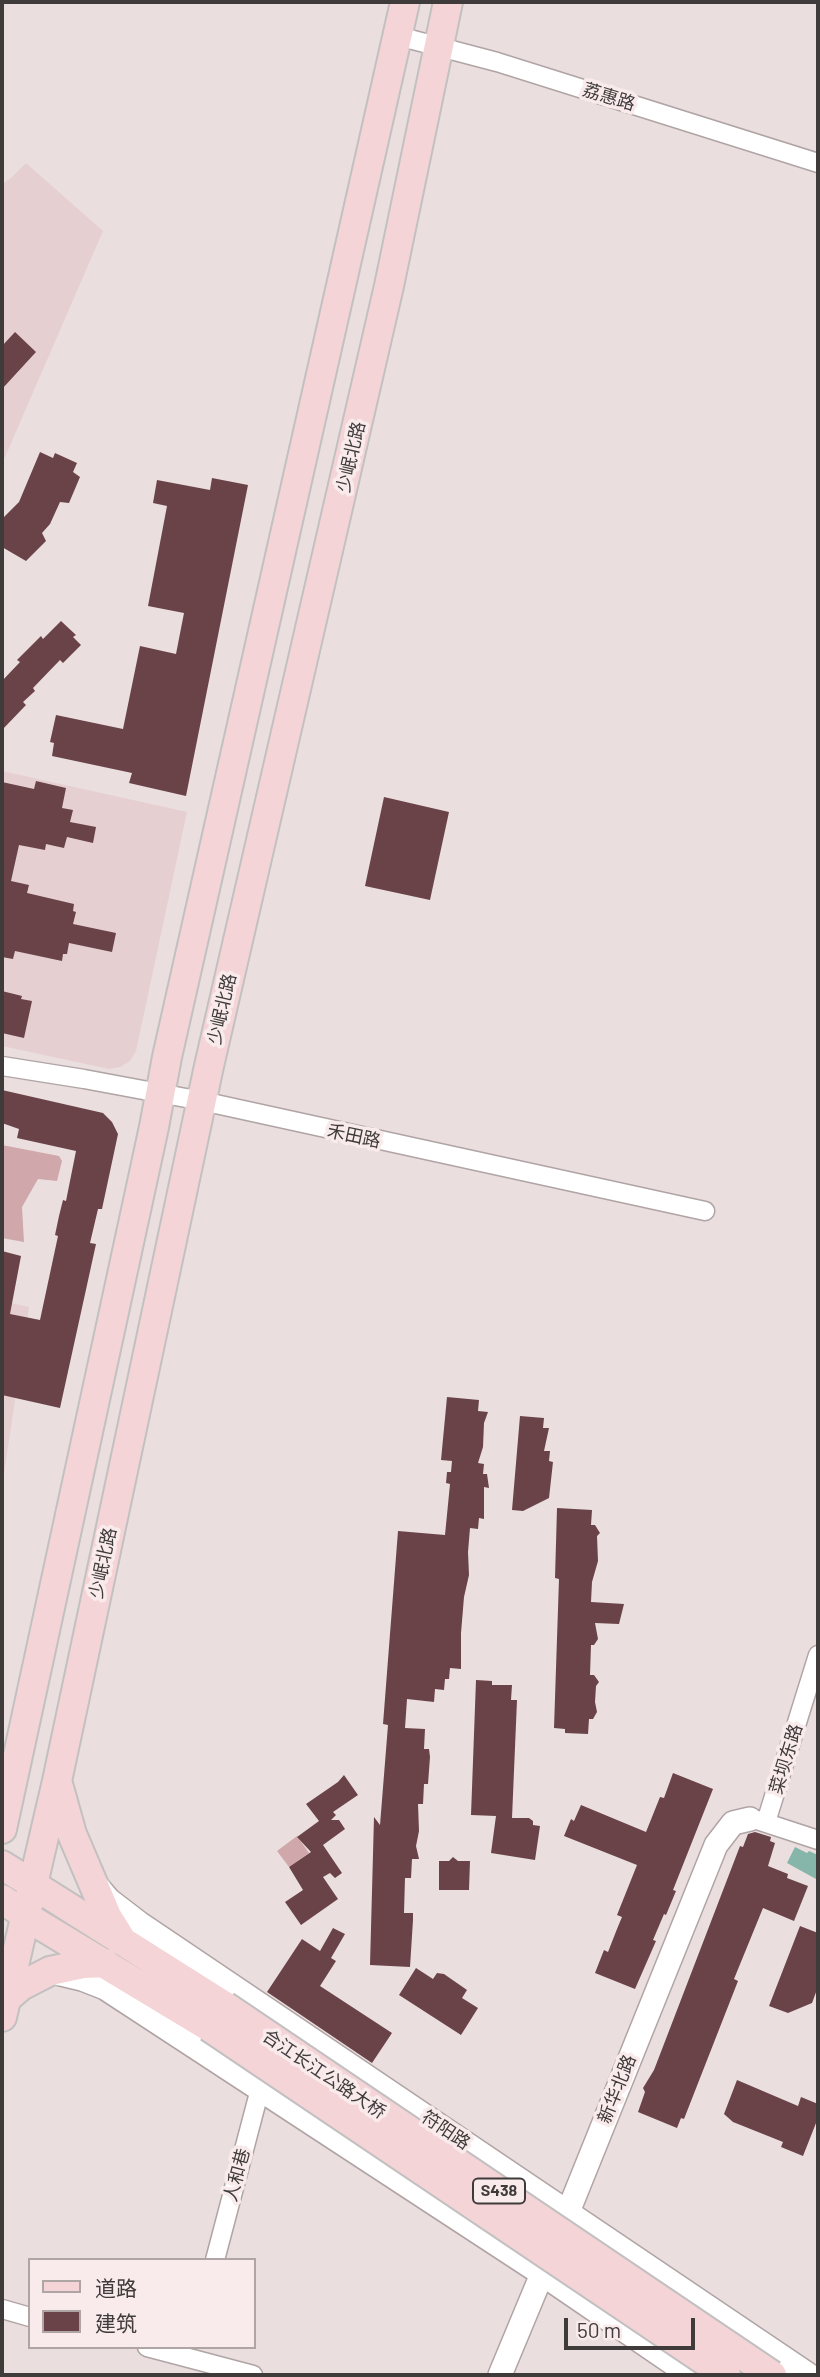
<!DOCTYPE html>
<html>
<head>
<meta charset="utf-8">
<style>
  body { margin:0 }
  #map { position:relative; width:820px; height:2377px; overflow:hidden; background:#ebdedf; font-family:Barlow,"Noto Sans SC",sans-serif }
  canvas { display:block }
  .frame { position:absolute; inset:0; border:4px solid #403b3b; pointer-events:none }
  .legend { position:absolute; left:28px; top:2258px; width:228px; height:91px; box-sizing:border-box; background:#f9ebec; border:2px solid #afa5a5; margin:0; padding:9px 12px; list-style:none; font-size:21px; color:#403b3b }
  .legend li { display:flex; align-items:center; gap:14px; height:35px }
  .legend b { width:35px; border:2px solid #afa5a5 }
  .scale { position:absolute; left:564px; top:2318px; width:131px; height:32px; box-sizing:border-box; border:4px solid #403b3b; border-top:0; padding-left:9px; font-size:21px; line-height:24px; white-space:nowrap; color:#403b3b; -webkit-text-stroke:5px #f9ebec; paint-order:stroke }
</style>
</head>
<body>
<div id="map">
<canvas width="820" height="2377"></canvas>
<div class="frame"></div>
<ul class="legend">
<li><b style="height:9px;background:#f5d4d7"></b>道路</li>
<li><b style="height:19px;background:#694348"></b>建筑</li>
</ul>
<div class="scale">50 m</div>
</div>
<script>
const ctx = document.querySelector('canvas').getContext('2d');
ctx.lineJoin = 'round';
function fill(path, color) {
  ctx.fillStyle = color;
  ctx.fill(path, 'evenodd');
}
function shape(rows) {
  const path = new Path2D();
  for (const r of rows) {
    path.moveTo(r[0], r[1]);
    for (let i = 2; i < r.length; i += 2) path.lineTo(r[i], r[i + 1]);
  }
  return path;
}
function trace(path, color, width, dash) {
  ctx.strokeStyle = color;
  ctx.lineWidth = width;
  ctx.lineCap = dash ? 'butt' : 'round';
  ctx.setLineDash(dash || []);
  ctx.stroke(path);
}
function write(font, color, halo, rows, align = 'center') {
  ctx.font = font + ' Barlow,"Noto Sans SC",sans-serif';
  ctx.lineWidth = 7;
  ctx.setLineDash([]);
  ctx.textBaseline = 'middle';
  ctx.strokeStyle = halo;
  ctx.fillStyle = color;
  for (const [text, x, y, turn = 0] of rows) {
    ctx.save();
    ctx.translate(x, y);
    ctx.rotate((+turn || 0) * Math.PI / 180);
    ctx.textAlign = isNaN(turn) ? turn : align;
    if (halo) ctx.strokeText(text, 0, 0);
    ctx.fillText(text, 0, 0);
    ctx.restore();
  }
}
fill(shape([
  [26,163,103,231,2,464,2,184,11,178],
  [2,771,187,812,136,1051,130,1061,120,1067,109,1069,2,1046],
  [2,1301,29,1307,2,1487]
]), '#e5cfd1');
fill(shape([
  [2,1145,59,1156,62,1161,57,1181,38,1179,22,1207,24,1242,2,1238],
  [297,1836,309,1853,289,1867,277,1851]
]), '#d0a7ab');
fill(shape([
  [795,1847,807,1853,809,1851,818,1855,816,1879,787,1863]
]), '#86b5a9');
fill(shape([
  [15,332,36,352,2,389,2,346],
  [40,452,53,458,55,453,77,463,73,472,80,477,69,503,60,502,50,524,42,533,46,541,26,561,2,547,2,519,19,502],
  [212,478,248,485,186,796,129,783,132,773,52,756,54,743,50,742,56,715,123,729,140,646,176,654,184,613,148,606,167,506,153,503,157,480,210,490],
  [61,621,76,635,73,637,81,645,63,663,60,660,33,688,35,691,23,702,26,705,2,730,2,681,20,662,17,660,41,636,43,639],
  [36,781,66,788,62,808,73,810,70,822,96,827,93,843,67,837,64,848,46,844,45,850,19,845,11,881,29,885,27,893,74,904,73,911,76,912,73,924,116,933,112,952,69,943,67,954,63,954,62,961,15,951,13,959,2,957,2,782,34,789],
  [384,797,449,812,430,900,365,886],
  [2,991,22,996,21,999,32,1001,24,1038,2,1033],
  [2,1090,103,1113,112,1122,118,1134,102,1209,98,1209,90,1243,96,1244,60,1408,2,1395,2,1251,21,1256,10,1314,40,1320,58,1236,55,1235,59,1216,63,1200,66,1201,76,1151,17,1138,19,1129,2,1123],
  [447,1397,479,1400,478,1411,488,1412,484,1423,483,1447,478,1463,484,1464,483,1474,487,1474,489,1488,484,1487,484,1519,479,1518,478,1529,470,1528,468,1552,469,1575,464,1597,461,1633,461,1669,450,1668,449,1679,445,1679,444,1690,435,1689,434,1702,407,1699,405,1728,425,1729,424,1749,429,1749,430,1757,428,1784,424,1784,423,1804,418,1804,419,1831,416,1846,419,1859,412,1859,411,1878,405,1878,404,1913,413,1913,413,1920,410,1967,370,1965,374,1817,380,1825,388,1725,383,1724,398,1531,445,1535,450,1484,446,1483,447,1472,451,1472,452,1461,441,1460],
  [520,1416,544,1418,543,1428,549,1428,544,1451,550,1451,549,1461,553,1462,549,1498,523,1511,512,1510],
  [557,1508,592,1510,591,1525,595,1525,600,1533,597,1536,598,1561,592,1582,591,1602,624,1604,619,1624,595,1623,598,1639,594,1645,591,1645,590,1675,594,1675,599,1682,596,1686,595,1702,597,1712,593,1719,589,1719,588,1734,565,1733,565,1729,554,1728,559,1579,555,1578],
  [476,1680,492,1681,492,1685,512,1685,511,1700,517,1700,512,1818,529,1818,533,1821,533,1825,540,1826,535,1860,491,1853,496,1816,471,1815],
  [673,1773,713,1789,673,1890,676,1891,666,1915,664,1914,653,1940,656,1941,635,1989,595,1973,604,1950,608,1952,617,1929,622,1917,617,1915,637,1865,564,1836,571,1819,574,1821,581,1805,646,1832,660,1797,664,1798],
  [344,1775,358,1795,333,1812,336,1815,331,1820,339,1820,345,1829,323,1845,342,1873,335,1878,330,1873,323,1877,338,1899,301,1925,285,1902,303,1890,289,1867,311,1852,297,1837,319,1821,306,1804,338,1782],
  [755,1832,771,1837,770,1841,775,1843,768,1866,788,1874,787,1878,808,1886,794,1921,763,1908,734,1979,738,1981,684,2119,681,2118,677,2128,638,2112,645,2092,643,2088,654,2070,740,1846,743,1847,748,1834],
  [453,1857,458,1861,470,1861,469,1890,439,1890,439,1861,449,1861],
  [800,1926,818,1933,818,1987,812,2003,788,2013,769,2006],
  [333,1928,345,1934,331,1958,336,1961,320,1986,392,2033,372,2063,267,1992,302,1939,320,1951],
  [416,1968,433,1979,437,1973,444,1974,467,1990,462,1998,478,2008,461,2035,399,1995],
  [737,2080,798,2106,801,2097,818,2104,818,2118,803,2156,781,2147,783,2142,733,2122,724,2114]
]), '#694348');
const minor = shape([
  [398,36,497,62,818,163],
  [2,1066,84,1079,202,1101,705,1211],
  [757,1820,818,1840],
  [766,1822,818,1655],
  [215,2260,260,2089],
  [2,2309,30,2317],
  [147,2347,253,2375]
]);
const tertiary = shape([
  [97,1886,109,1900,139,1923,809,2375],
  [53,1972,82,1979,105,1988,542,2274,690,2375],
  [562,2227,716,1845,733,1823,750,1819],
  [500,2375,547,2262]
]);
const primary = shape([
  [58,1784,72,1834,107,1916,120,1937],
  [2,1829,154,1127,167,1057,405,2],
  [2,1865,225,2006],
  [2,1899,35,1922,209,2027],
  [5,2000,21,1986,50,1971,83,1964,105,1963],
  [2,2017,57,1781,209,1066,389,286,448,2]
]);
trace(minor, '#b0a4a5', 21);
trace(tertiary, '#b0a4a5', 26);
trace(primary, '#c2c0c0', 32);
trace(minor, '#fff', 18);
trace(tertiary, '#fff', 23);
trace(primary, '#f5d4d7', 28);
const primaryBridge = shape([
  [225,2006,772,2375],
  [209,2027,726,2375]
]);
trace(primaryBridge, '#c2c0c0', 32, []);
trace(primaryBridge, '#f5d4d7', 28);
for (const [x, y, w] of [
  [499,2191,52]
]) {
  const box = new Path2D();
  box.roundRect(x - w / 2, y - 12.5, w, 25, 5);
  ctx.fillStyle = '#f9ebec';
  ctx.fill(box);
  trace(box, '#403b3b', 2);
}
write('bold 16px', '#403b3b', null, [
  ["S438",499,2191]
]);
write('18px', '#403b3b', '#f9ebec', [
  ["荔惠路",609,97,17],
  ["少岷北路",351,457,-77],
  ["少岷北路",222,1009,-77],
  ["禾田路",354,1136,12],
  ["少岷北路",103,1563,-78],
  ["菜坝东路",786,1759,-73],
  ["合江长江公路大桥",324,2074,34],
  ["新华北路",617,2089,-68],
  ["符阳路",446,2130,34],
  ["人和巷",237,2175,-75]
]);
</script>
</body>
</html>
